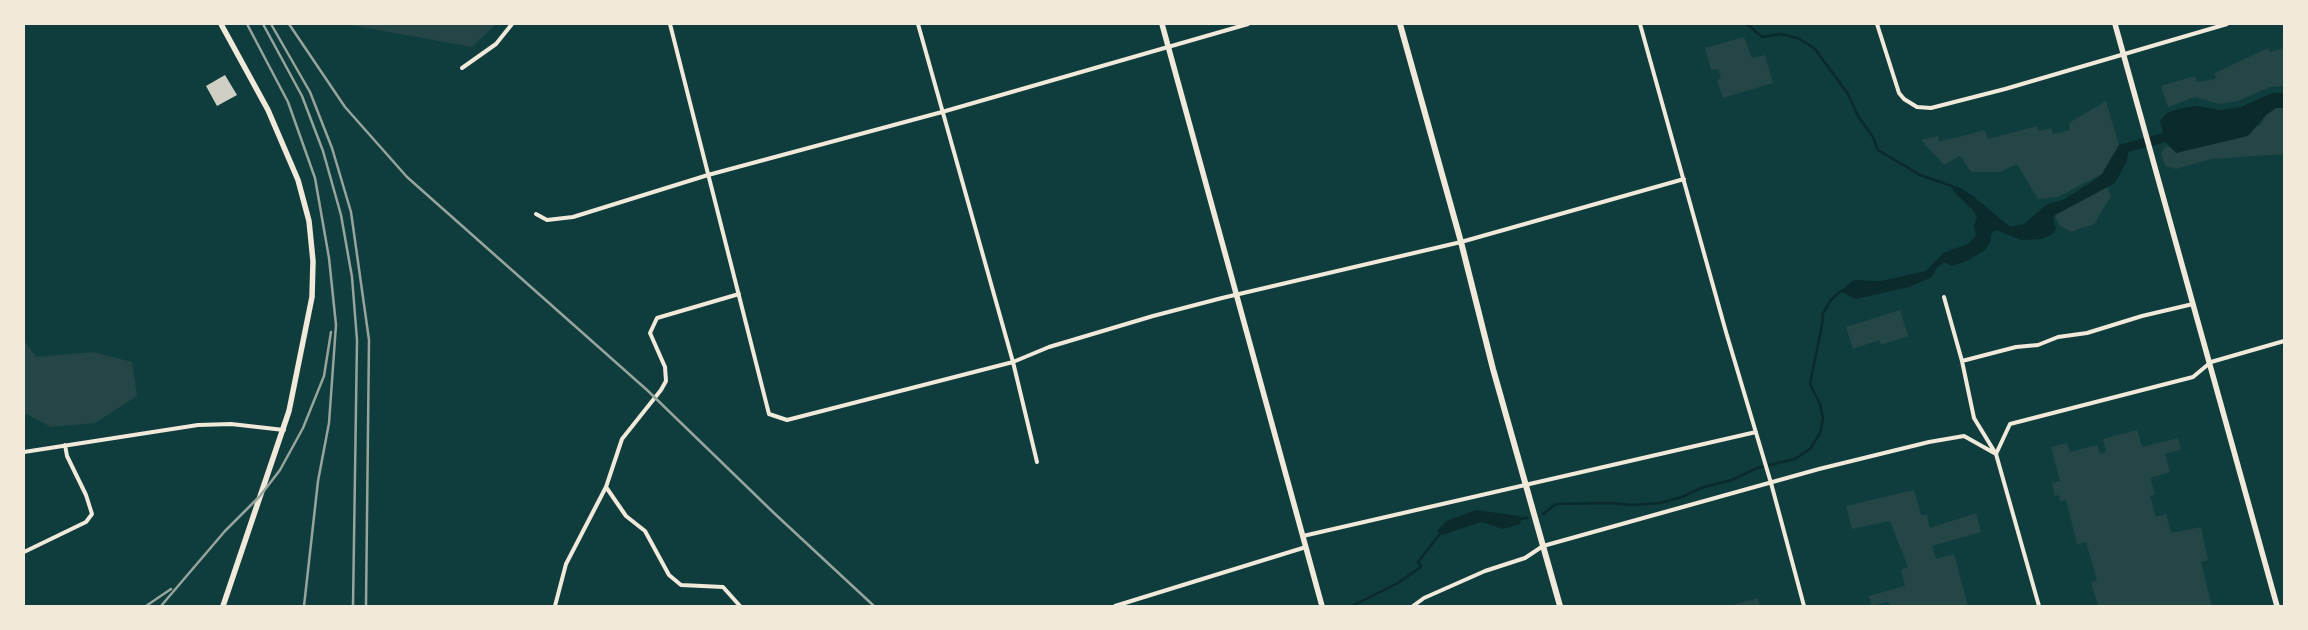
<!DOCTYPE html>
<html>
<head>
<meta charset="utf-8">
<style>
  body { margin:0 }
  #map { position:relative; width:2308px; height:630px; overflow:hidden; background:#0f3d3e; font-family:"Noto Sans",sans-serif }
  canvas { display:block }
  .frame { position:absolute; inset:0; border:25px solid #f1e9da; pointer-events:none }
</style>
</head>
<body>
<div id="map">
<canvas width="2308" height="630"></canvas>
<div class="frame"></div>
</div>
<script>
const ctx = document.querySelector('canvas').getContext('2d');
ctx.lineJoin = 'round';
function fill(path, color) {
  ctx.fillStyle = color;
  ctx.fill(path, 'evenodd');
}
function shape(rows) {
  const path = new Path2D();
  for (const r of rows) {
    path.moveTo(r[0], r[1]);
    for (let i = 2; i < r.length; i += 2) path.lineTo(r[i], r[i + 1]);
  }
  return path;
}
function trace(path, color, width, dash) {
  ctx.strokeStyle = color;
  ctx.lineWidth = width;
  ctx.lineCap = dash ? 'butt' : 'round';
  ctx.setLineDash(dash || []);
  ctx.stroke(path);
}
fill(shape([
  [345,24,496,24,472,47],
  [1744,37,1752,58,1765,55,1773,83,1723,98,1717,80,1721,78,1718,69,1711,70,1705,48],
  [2268,48,2270,52,2284,48,2284,86,2270,87,2238,101,2219,104,2195,97,2168,107,2161,86,2195,76,2197,82,2216,79,2215,73],
  [2106,101,2119,145,2102,174,2058,197,2038,199,2017,164,2000,172,1971,172,1960,156,1944,165,1921,140,1938,136,1939,142,1985,130,1988,139,2037,126,2039,131,2051,128,2053,134,2070,130,2069,123],
  [2276,108,2284,108,2284,154,2211,159,2176,169,2165,166,2161,153,2165,147,2171,147,2176,153,2206,145,2260,125,2266,115],
  [2107,187,2111,196,2094,224,2071,232,2060,226,2055,215],
  [1900,310,1908,336,1881,345,1879,340,1853,349,1846,327],
  [24,340,36,357,93,352,132,362,137,396,95,423,51,427,24,413],
  [2137,430,2142,447,2178,438,2181,449,2165,454,2170,472,2150,478,2155,494,2150,496,2156,517,2166,514,2171,533,2201,527,2208,560,2201,562,2212,606,2098,606,2091,583,2097,580,2086,542,2077,544,2066,500,2060,501,2059,495,2055,496,2052,483,2060,481,2051,447,2067,443,2070,452,2097,445,2100,454,2106,452,2103,439],
  [1914,490,1921,515,1927,515,1930,528,1976,513,1981,532,1932,546,1936,559,1954,554,1968,606,1890,606,1888,602,1872,606,1869,596,1905,586,1901,570,1908,567,1890,521,1852,529,1846,506],
  [1758,598,1760,606,1729,606]
]), '#244646');
fill(shape([
  [2272,93,2284,93,2284,108,2276,108,2266,115,2248,136,2176,153,2166,142,2128,152,2127,161,2115,183,2055,215,2053,218,2056,229,2051,235,2042,239,2021,240,1996,230,1991,234,1991,241,1985,250,1967,261,1952,266,1944,262,1936,269,1932,277,1909,287,1856,299,1840,291,1854,280,1881,281,1926,271,1943,253,1968,244,1976,236,1974,225,1977,217,1973,210,1956,194,1950,185,1959,187,1973,196,2010,227,2024,224,2046,205,2065,199,2090,183,2102,174,2119,145,2163,133,2160,121,2167,113,2181,108,2198,106,2219,110,2241,107],
  [1476,510,1519,516,1521,519,1520,524,1503,529,1481,522,1442,535,1437,531,1446,521]
]), '#0a2a2b');
trace(shape([
  [1747,24,1762,37,1781,34,1798,38,1815,49,1848,94,1858,116,1873,137,1878,150,1920,175,1952,186],
  [1543,514,1556,504,1610,503,1632,505,1660,503,1682,497,1701,488,1732,480,1757,468,1795,459,1810,449,1820,433,1823,419,1820,404,1810,384,1822,325,1823,313,1831,300,1841,291],
  [1519,519,1527,518],
  [1352,606,1398,583,1421,567,1418,562,1442,531]
]), '#0a2a2b', 2.5);
fill(shape([
  [225,75,237,95,217,106,206,86]
]), '#cfcfc3');
trace(shape([
  [670,24,769,414,787,420,1013,362,1049,347,1153,316,1222,298,1461,242,1684,179],
  [918,24,1013,362,1037,462],
  [1640,24,1726,332,1771,483,1804,606],
  [1877,24,1899,93,1904,99,1917,107,1931,108,2005,89,2227,24],
  [462,68,496,44,512,24],
  [536,214,547,220,573,217,708,175,942,112,1248,24],
  [1944,297,1962,361,1974,418,1996,454,2039,606],
  [1962,361,2016,347,2038,345,2058,337,2087,333,2142,316,2193,304],
  [24,452,198,425,231,424,284,430],
  [606,487,626,516,645,531,669,575,681,585,723,587,740,606],
  [1303,536,1756,432],
  [24,552,86,522,92,514,86,495,67,456,65,445],
  [555,606,566,564,606,487,622,439,661,390,666,381,665,367,650,333,657,318,739,294],
  [1115,606,1306,547],
  [1413,606,1424,598,1485,571,1525,558,1543,546,1819,469,1929,442,1964,436,1996,454,2010,424,2193,377,2211,362,2284,341]
]), '#f1e9da', 4);
trace(shape([
  [221,24,268,110,298,180,309,221,313,261,312,297,289,411,223,606],
  [1162,24,1322,606],
  [2115,24,2277,606]
]), '#f1e9da', 5.5);
trace(shape([
  [1400,24,1461,242,1493,369,1560,606]
]), '#f1e9da', 6);
trace(shape([
  [247,24,288,102,315,178,329,258,336,325,329,423,318,481,304,606],
  [263,24,302,96,323,151,341,215,352,277,357,340,353,606],
  [271,24,310,92,332,148,351,212,369,340,366,606],
  [289,24,345,107,407,177,647,390,775,514,874,606],
  [146,606,171,589],
  [161,606,225,531,260,496,280,470,303,428,324,376,331,332]
]), '#97a49c', 2.5);
</script>
</body>
</html>
